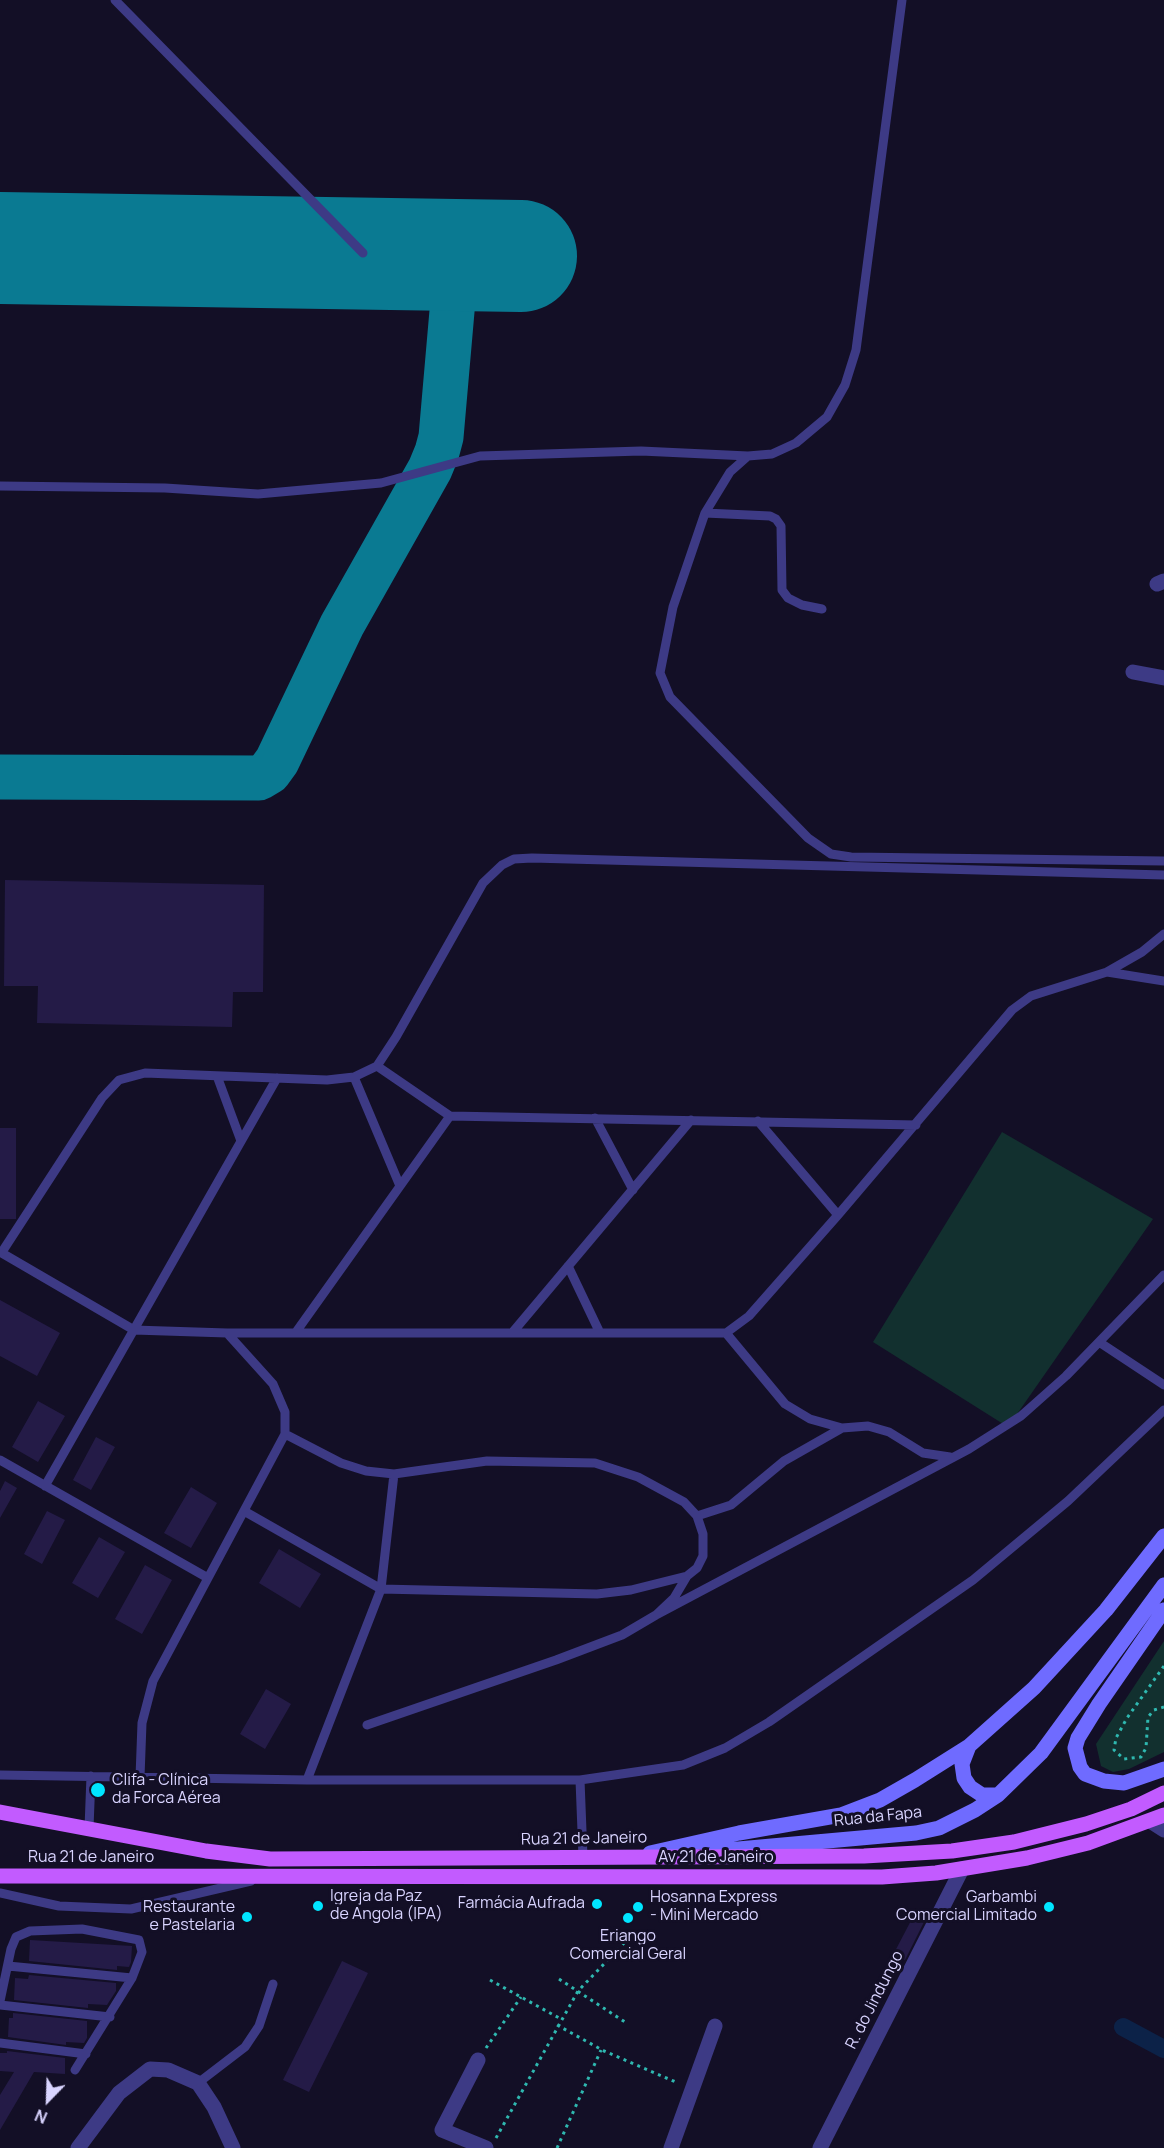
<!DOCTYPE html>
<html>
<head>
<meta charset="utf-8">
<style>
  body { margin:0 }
  #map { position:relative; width:1164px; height:2148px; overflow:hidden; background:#130f26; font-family:Manrope,sans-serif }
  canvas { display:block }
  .north { position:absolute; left:18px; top:2070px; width:60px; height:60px; -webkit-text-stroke:4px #130f26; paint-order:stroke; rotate:203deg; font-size:16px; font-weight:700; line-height:24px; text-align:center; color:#d9d4ff }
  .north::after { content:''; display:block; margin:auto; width:21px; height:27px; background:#d9d4ff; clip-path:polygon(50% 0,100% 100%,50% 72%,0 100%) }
</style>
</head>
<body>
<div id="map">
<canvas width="1164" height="2148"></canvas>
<div class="north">N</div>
</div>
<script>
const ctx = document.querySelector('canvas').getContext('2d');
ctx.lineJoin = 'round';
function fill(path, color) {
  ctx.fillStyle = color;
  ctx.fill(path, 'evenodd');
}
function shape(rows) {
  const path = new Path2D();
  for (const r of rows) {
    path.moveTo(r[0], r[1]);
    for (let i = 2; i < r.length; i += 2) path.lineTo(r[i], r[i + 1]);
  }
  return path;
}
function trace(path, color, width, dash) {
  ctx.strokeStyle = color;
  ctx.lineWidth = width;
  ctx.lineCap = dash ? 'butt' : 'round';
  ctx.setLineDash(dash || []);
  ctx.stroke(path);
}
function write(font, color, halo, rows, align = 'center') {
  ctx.font = font + ' Manrope,sans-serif';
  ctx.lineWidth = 6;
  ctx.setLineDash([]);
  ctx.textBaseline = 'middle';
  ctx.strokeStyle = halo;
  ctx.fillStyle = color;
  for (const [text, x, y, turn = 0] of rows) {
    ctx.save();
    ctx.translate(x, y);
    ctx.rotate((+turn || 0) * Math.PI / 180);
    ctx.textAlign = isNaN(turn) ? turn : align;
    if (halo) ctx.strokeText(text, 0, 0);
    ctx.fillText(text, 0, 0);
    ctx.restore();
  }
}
fill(shape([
  [1002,1132,1153,1219,1008,1427,873,1342],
  [1164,1641,1164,1752,1129,1769,1113,1772,1101,1766,1096,1744]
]), '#12302f');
trace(shape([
  [1123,2027,1164,2049]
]), '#0c2248', 18);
trace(shape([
  [0,777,259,778,269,772,277,761,342,625,430,469,437,452,441,437,457,254]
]), '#0a7a92', 45);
trace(shape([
  [0,248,521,256]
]), '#0a7a92', 112);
fill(shape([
  [5,880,264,885,263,992,233,992,232,1027,37,1023,38,986,4,986],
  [0,1128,16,1128,16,1219,0,1219],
  [0,1300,60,1333,37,1376,0,1356],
  [38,1401,65,1416,38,1462,12,1447],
  [96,1437,115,1447,91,1490,73,1480],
  [5,1481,17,1488,0,1518,0,1491],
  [191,1487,217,1503,191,1548,164,1533],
  [47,1511,65,1520,42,1564,24,1554],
  [99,1537,125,1552,98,1598,72,1583],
  [279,1549,321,1574,300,1608,259,1583],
  [145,1565,172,1580,142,1634,115,1619],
  [266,1689,291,1704,265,1749,240,1734],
  [915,1913,928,1914,905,1960,893,1955],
  [30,1940,132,1946,131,1962,129,1967,117,1966,117,1970,29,1961],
  [342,1961,368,1973,309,2092,283,2080],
  [29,1975,116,1983,116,1991,107,2005,88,2004,88,2008,14,2000,15,1978,28,1979],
  [13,2013,87,2021,87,2038,84,2043,66,2042,66,2045,8,2037,9,2018,13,2018],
  [7,2051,65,2058,65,2074,34,2072,0,2130,0,2095,14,2072,0,2071,0,2053,7,2053]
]), '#241b47');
trace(shape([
  [1164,1666,1127,1718,1116,1738,1114,1750,1124,1759,1141,1757,1146,1748,1148,1717,1154,1710,1164,1707],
  [559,1979,628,2024],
  [490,1980,561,2019],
  [557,2025,604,2051,678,2083],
  [486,2048,521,1997],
  [496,2138,578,1991,628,1939],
  [557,2148,601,2050]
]), '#2fb8b0', 3, [3, 4.5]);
trace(shape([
  [115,0,363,253],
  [748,456,730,472,705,513,673,607,660,673,670,697,808,838,831,854,851,857,1164,861],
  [0,486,165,488,258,494,381,483,480,456,641,451,748,456,772,454,796,443,827,417,845,385,856,350,902,0],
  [705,513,770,516,776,519,781,526,782,590,788,598,802,605,822,609],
  [1107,972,1142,952,1164,934],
  [377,1066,450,1116,916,1125],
  [217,1076,241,1141],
  [354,1077,400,1186],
  [595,1118,633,1190],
  [758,1121,838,1215],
  [0,1252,134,1330,227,1333,726,1333,749,1316,838,1215,1012,1010,1031,996,1107,972,1164,981],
  [2,1252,102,1098,119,1080,145,1073,327,1080,354,1077,377,1066,396,1037,483,883,502,865,514,859,532,858,1164,875],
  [568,1266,600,1333],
  [296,1332,450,1116],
  [512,1333,691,1120],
  [726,1333,785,1404,810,1419,842,1428,868,1426,889,1432,923,1453,950,1457],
  [1099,1342,1164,1385],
  [0,1460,208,1578],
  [45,1486,277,1078],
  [244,1511,381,1589,597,1594,631,1590,687,1576,697,1568,703,1556,703,1534,697,1516,684,1502,638,1477,595,1463,487,1461,394,1474,366,1471,341,1463,285,1434],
  [697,1516,731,1505,784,1461,842,1428],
  [656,1615,969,1449,1021,1416,1066,1376,1164,1275],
  [367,1725,556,1660,622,1635,656,1615,674,1598,687,1576],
  [0,1775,307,1780,580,1780,683,1765,725,1748,769,1722,973,1580,1068,1501,1164,1410],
  [140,1777,142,1723,153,1681,285,1434,285,1412,273,1384,227,1333],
  [307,1780,381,1589,394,1474],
  [580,1780,583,1857],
  [89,1828,91,1776],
  [0,1893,59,1906,131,1909,251,1881],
  [8,1966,132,1978],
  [0,2001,11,1949,16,1937,30,1931,82,1929,139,1940,142,1952,132,1978,75,2070],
  [0,2005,110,2017],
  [0,2043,86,2054],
  [198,2083,245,2047,259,2026,273,1984]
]), '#3d3a85', 9);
trace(shape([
  [1157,584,1164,581],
  [1133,672,1164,678],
  [1150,1821,1164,1830],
  [478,2060,442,2130,486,2148],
  [78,2148,119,2093,150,2069,168,2070,198,2083,214,2107,233,2148],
  [671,2148,715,2026],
  [820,2148,962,1869]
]), '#3d3a85', 15);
trace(shape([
  [1164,1610,1099,1704,1078,1738,1075,1748,1080,1767,1085,1774,1104,1781,1124,1783,1164,1769],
  [969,1746,962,1764,964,1778,970,1787,982,1795,998,1795],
  [716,1851,916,1833,939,1828,975,1810,998,1795,1041,1753,1164,1585],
  [650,1853,739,1833,841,1815,880,1800,915,1780,969,1746,1034,1688,1106,1610,1164,1536]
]), '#6f6bff', 15);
trace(shape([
  [0,1812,206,1851,270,1859,864,1856,952,1851,1014,1842,1086,1824,1131,1809,1164,1793],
  [0,1876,882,1877,936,1873,1027,1858,1088,1843,1164,1815]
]), '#c25bff', 15);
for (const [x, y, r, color] of [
  [98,1790,8,"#00e5ff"],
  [597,1904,6,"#00e5ff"],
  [318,1906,6,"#00e5ff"],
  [638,1907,6,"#00e5ff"],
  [1049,1907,6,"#00e5ff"],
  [247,1917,6,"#00e5ff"],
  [628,1918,6,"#00e5ff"]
]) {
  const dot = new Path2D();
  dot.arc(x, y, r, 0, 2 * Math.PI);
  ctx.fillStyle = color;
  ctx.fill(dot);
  trace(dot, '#130f26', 2);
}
write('16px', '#d9d4ff', '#130f26', [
  ["Clifa - Clínica",112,1781],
  ["da Forca Aérea",112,1799],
  ["Igreja da Paz",330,1897],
  ["de Angola (IPA)",330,1915],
  ["Hosanna Express",650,1898],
  ["- Mini Mercado",650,1916],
  ["Garbambi",1037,1898,"right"],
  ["Comercial Limitado",1037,1916,"right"],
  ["Farmácia Aufrada",585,1904,"right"],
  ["Restaurante",235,1908,"right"],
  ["e Pastelaria",235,1926,"right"],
  ["Eriango",628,1937,"center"],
  ["Comercial Geral",628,1955,"center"]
], 'left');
write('16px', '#d9d4ff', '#130f26', [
  ["Rua da Fapa",878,1817,-6],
  ["Rua 21 de Janeiro",584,1839,-1],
  ["Rua 21 de Janeiro",91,1858],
  ["Av 21 de Janeiro",716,1858],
  ["R. do Jindungo",875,2000,-63]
]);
</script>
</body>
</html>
